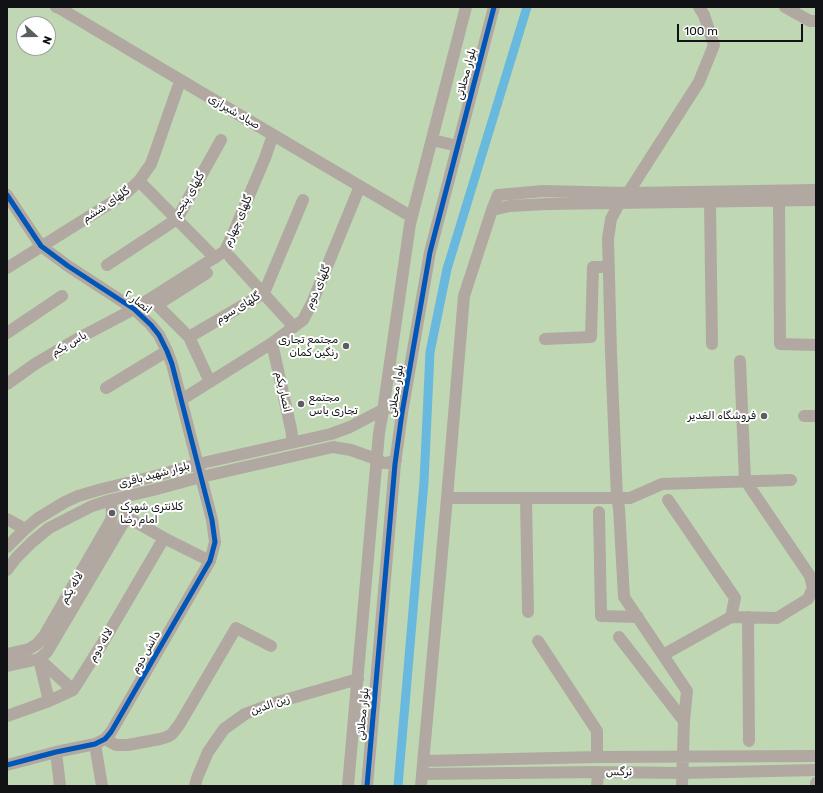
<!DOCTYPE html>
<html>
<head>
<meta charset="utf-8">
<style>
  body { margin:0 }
  #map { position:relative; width:823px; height:793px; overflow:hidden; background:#e4e8ee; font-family:Rubik,sans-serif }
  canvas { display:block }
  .frame { position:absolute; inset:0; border:8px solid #101215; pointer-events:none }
  .north { position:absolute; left:16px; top:16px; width:40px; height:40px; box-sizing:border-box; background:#fff; border:1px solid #9fa0a1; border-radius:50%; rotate:111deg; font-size:11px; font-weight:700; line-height:16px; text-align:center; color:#101215 }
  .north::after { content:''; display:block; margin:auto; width:14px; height:18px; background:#5a5d61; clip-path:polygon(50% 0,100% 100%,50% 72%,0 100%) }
  .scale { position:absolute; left:677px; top:24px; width:126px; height:18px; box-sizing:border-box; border:2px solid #101215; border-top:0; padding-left:5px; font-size:12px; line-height:14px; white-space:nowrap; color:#101215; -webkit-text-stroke:3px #fff; paint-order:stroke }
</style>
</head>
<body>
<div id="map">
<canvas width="823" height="793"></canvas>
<div class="frame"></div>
<div class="north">N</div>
<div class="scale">100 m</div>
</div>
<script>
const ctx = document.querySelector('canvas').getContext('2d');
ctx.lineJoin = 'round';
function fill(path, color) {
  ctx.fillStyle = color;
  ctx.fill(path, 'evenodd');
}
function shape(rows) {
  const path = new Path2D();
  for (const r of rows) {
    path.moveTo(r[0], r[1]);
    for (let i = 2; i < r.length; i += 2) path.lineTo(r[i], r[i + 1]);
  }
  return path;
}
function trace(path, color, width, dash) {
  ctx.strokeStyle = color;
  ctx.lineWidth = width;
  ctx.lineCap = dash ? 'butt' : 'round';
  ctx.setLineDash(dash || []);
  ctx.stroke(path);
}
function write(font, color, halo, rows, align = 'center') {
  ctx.font = font + ' Rubik,"Noto Naskh Arabic",sans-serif';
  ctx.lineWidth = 4;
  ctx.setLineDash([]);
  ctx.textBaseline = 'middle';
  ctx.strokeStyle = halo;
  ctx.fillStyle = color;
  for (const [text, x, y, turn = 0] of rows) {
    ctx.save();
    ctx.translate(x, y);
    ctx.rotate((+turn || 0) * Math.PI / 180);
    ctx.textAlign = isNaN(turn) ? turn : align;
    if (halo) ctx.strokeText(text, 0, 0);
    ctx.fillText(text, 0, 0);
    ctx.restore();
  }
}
fill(shape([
  [7,7,816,7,816,786,7,786],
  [24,24,48,24,48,48,24,48]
]), '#bfd8b3');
trace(shape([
  [398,786,424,482,430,352,447,269,527,7]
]), '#69b8dd', 9);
trace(shape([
  [56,7,61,9,182,81,412,217],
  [785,7,810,21,816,21],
  [432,140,458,146],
  [139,181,215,258],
  [628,193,699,82,714,45,704,15,699,7],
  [7,195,41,246,68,266,134,309,151,325,159,335,167,351,172,364,212,520,215,542,210,561,111,732,105,739,95,744,56,752,7,765],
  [779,200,780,344,816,345],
  [710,202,712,344],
  [619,204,611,219,608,239,611,353,617,498,619,508,624,597,687,691,684,721,682,786],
  [492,210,510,206,547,204,816,200],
  [230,257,294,327],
  [107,265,177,219,221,140],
  [7,268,125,194,139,181,151,164,178,87,182,81],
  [7,333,62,296],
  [189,337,157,305,207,273],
  [545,339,591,337,593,267,609,267],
  [272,343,291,429,293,442],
  [210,382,189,337,264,293,303,200],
  [7,384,35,364,79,338,134,309,225,251,232,236,265,158,273,135],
  [106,388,167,351],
  [181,400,272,343,303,320,312,303,360,186],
  [804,416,816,416],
  [447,498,464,296,492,210,498,195,543,191,628,193,816,190],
  [526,498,528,612],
  [668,500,735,598,731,617],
  [599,512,601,616,638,617],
  [127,517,164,538,210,561],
  [7,519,25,529],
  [7,547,23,531,37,519,65,502,78,496,102,489,152,477,198,464,331,434,350,427,388,407,393,408,402,413],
  [7,570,16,558,32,542,49,528,92,506,111,500,153,490,201,477,333,447,351,450,376,459,384,463,387,463,396,460],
  [748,617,749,741],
  [619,637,684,721],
  [538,641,597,731,597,757],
  [7,654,29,649,37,644,44,636,111,520,112,514,111,500],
  [663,655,731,617,777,618,808,599,813,588,810,576,745,480,740,361],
  [39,659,73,690],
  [39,659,49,701],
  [7,666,39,659,47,652,125,520,127,514,125,497],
  [7,716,49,701,73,690,102,644,164,538],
  [105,739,116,745,128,745,160,739,167,737,172,734,179,725,236,628,271,646],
  [95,744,102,786],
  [56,752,60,786],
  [424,761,597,757,816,756],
  [422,774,598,772,683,773,816,770],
  [195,786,197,778,208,752,224,729,245,714,271,704,358,679],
  [348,786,379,433,383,411,410,224,466,7],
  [367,786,395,464,402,413,430,252,494,7],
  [421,786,447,498,630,498,662,484,791,480],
  [597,786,598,772],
  [816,786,816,783]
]), '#b2a8a2', 12);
trace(shape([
  [7,195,41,246,68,266,134,309,151,325,159,335,167,351,172,364,212,520,215,542,210,561,111,732,105,739,95,744,56,752,7,765],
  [367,786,395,464,402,413,430,252,494,7]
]), '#0057b8', 5);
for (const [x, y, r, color] of [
  [346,346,4,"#5a5d61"],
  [301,404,4,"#5a5d61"],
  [764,416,4,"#5a5d61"],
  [112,513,4,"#5a5d61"]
]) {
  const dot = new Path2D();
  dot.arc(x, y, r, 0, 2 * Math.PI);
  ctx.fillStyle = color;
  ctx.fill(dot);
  trace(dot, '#fff', 1.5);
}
write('11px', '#101215', '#fff', [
  ["بلوار محلاتی",466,74,-75],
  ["صیاد شیرازی",234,112,30],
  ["گلهای پنجم",189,195,-59],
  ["گلهای ششم",106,205,-34],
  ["گلهای چهارم",238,221,-66],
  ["گلهای دوم",318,287,-66],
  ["انصار ۲",138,302,38],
  ["گلهای سوم",238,308,-31],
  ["یاس یکم",69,344,-30],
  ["بلوار محلاتی",396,391,-81],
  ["انصار یکم",283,392,78],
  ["بلوار شهید باقری",154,475,-15],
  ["لاله یکم",72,588,-60],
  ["لاله دوم",101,645,-59],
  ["دانش دوم",146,652,-60],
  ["زین الدین",270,705,-19],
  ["بلوار محلاتی",363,714,-85],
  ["نرگس",619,772,1]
]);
write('11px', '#101215', '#fff', [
  ["مجتمع تجاری",338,340],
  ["رنگین کمان",338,353],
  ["مجتمع",309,398,"left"],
  ["تجاری یاس",309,411,"left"],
  ["فروشگاه الغدیر",756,416],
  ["کلانتری شهرک",120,507,"left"],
  ["امام رضا",120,520,"left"]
], 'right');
</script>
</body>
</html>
